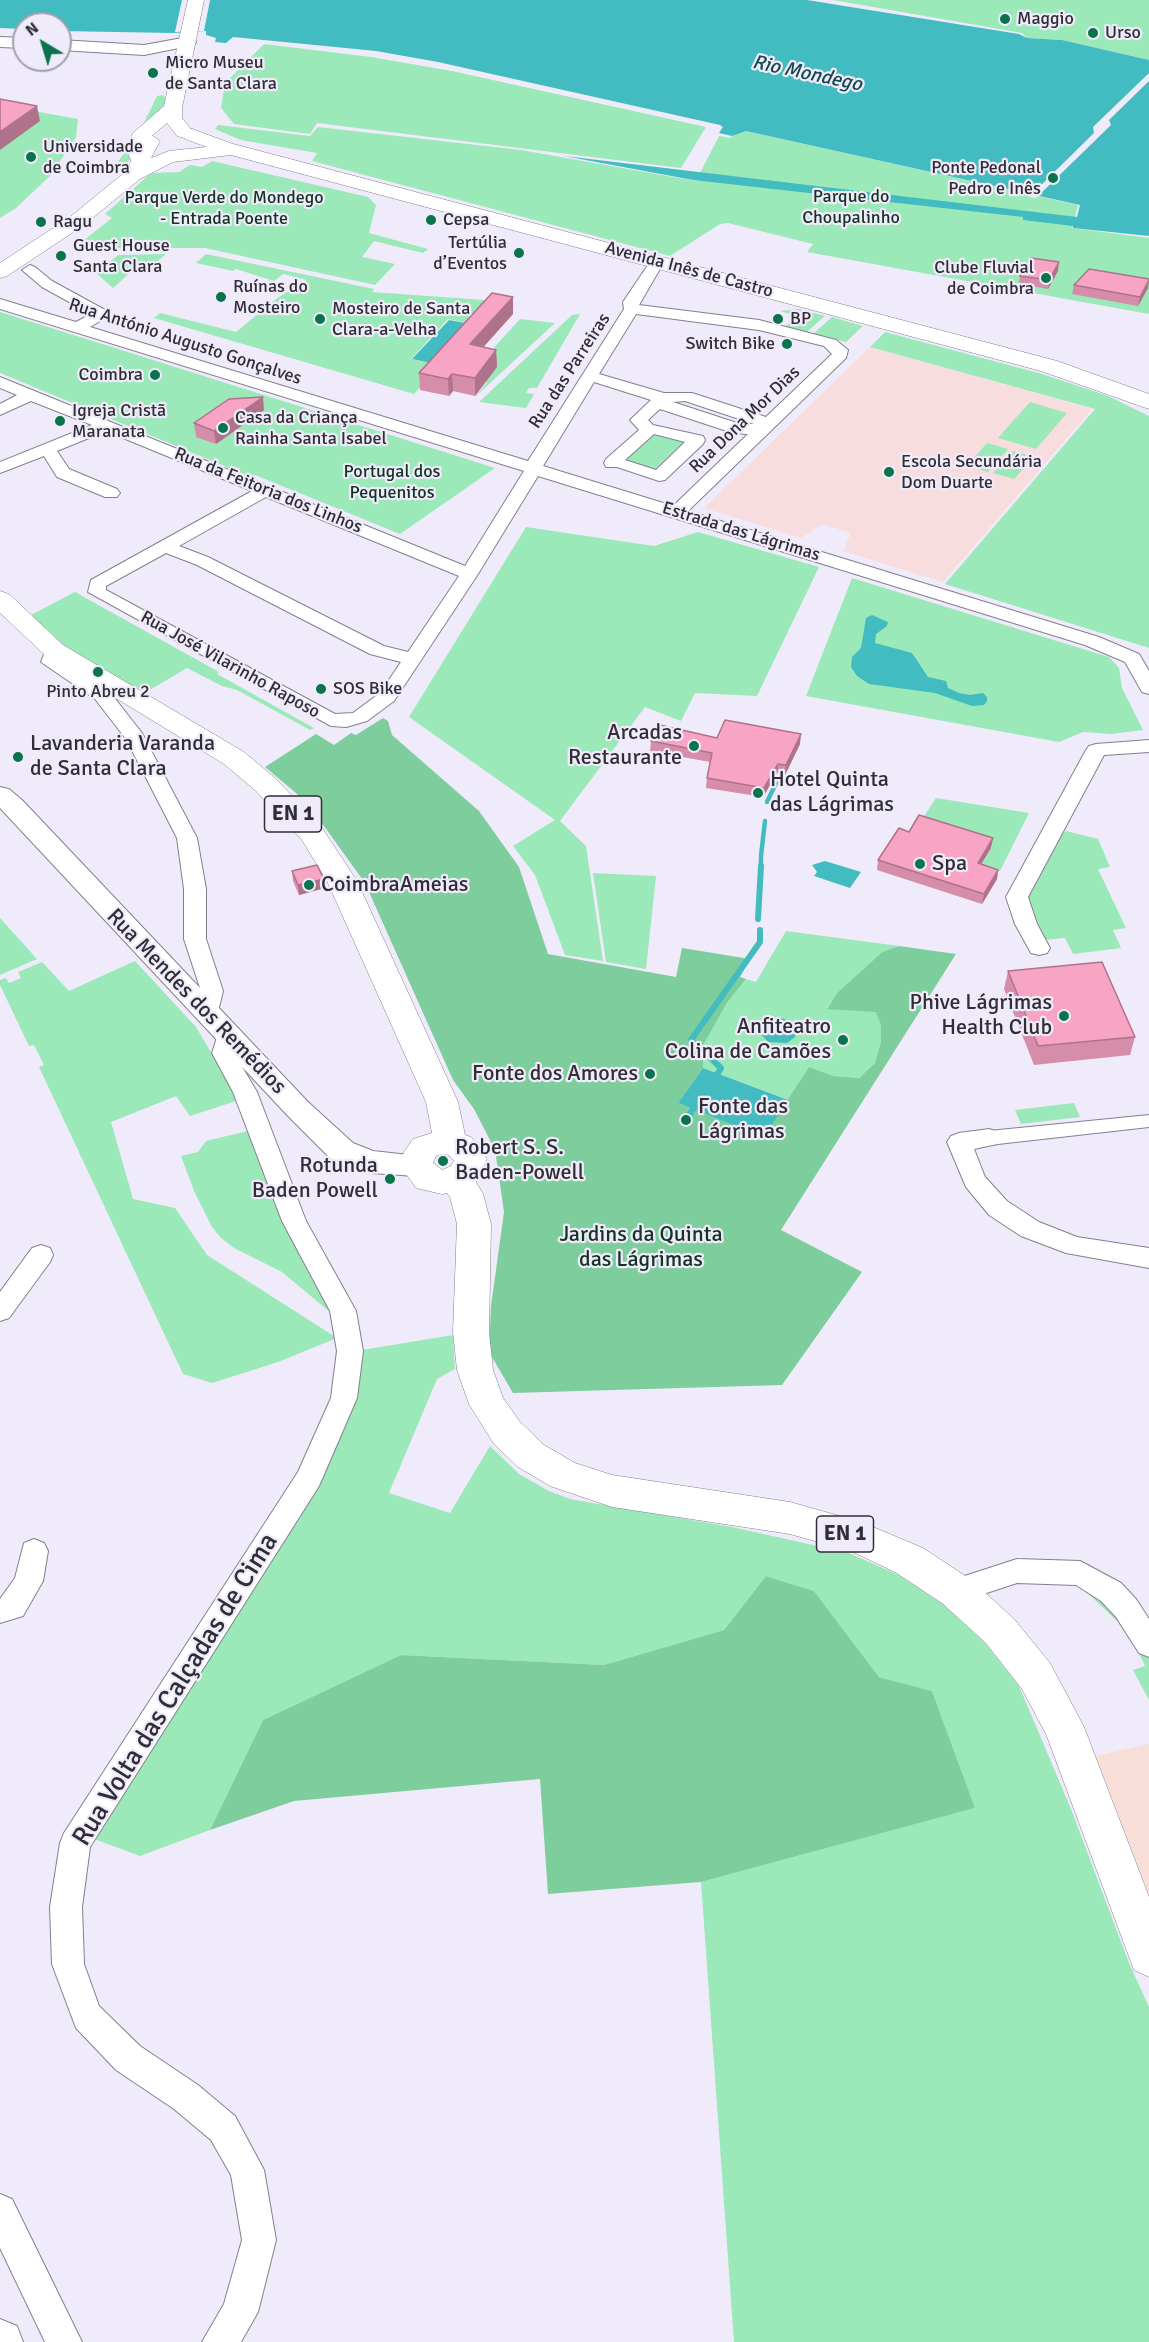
<!DOCTYPE html>
<html>
<head>
<meta charset="utf-8">
<style>
  body { margin:0 }
  #map { position:relative; width:1149px; height:2342px; overflow:hidden; background:#f0ebfb; font-family:Signika,sans-serif }
  canvas { display:block }
  .north { position:absolute; left:12px; top:12px; width:60px; height:60px; box-sizing:border-box; background:#f0ebfb; border:2px solid #a39fab; border-radius:50%; rotate:322deg; font-size:16px; font-weight:700; line-height:24px; text-align:center; color:#302e34 }
  .north::after { content:''; display:block; margin:auto; width:21px; height:27px; background:#09734c; clip-path:polygon(50% 0,100% 100%,50% 72%,0 100%) }
</style>
</head>
<body>
<div id="map">
<canvas width="1149" height="2342"></canvas>
<div class="north">N</div>
</div>
<script>
const ctx = document.querySelector('canvas').getContext('2d');
ctx.lineJoin = 'round';
function fill(path, color) {
  ctx.fillStyle = color;
  ctx.fill(path, 'evenodd');
}
function shape(rows) {
  const path = new Path2D();
  for (const r of rows) {
    path.moveTo(r[0], r[1]);
    for (let i = 2; i < r.length; i += 2) path.lineTo(r[i], r[i + 1]);
  }
  return path;
}
function trace(path, color, width, dash) {
  ctx.strokeStyle = color;
  ctx.lineWidth = width;
  ctx.lineCap = dash ? 'butt' : 'round';
  ctx.setLineDash(dash || []);
  ctx.stroke(path);
}
function write(font, color, halo, rows, align = 'center') {
  ctx.font = font + ' Signika,sans-serif';
  ctx.lineWidth = 4.5;
  ctx.setLineDash([]);
  ctx.textBaseline = 'middle';
  ctx.strokeStyle = halo;
  ctx.fillStyle = color;
  for (const [text, x, y, turn = 0] of rows) {
    ctx.save();
    ctx.translate(x, y);
    ctx.rotate((+turn || 0) * Math.PI / 180);
    ctx.textAlign = isNaN(turn) ? turn : align;
    if (halo) ctx.strokeText(text, 0, 0);
    ctx.fillText(text, 0, 0);
    ctx.restore();
  }
}
fill(shape([
  [1149,1744,1149,1895,1096,1756]
]), '#f7ded6');
fill(shape([
  [870,347,1092,409,943,582,843,551,851,533,822,524,801,538,704,508]
]), '#f8ddde');
fill(shape([
  [833,0,1149,0,1149,60,1062,40,1027,38,1022,33],
  [264,44,371,57,452,71,706,127,681,168,317,123,310,134,234,124,221,108,225,83],
  [163,95,166,100,164,108,120,174,110,173,141,129,157,96],
  [0,105,78,119,76,137,50,176,16,208,0,218],
  [218,125,310,136,318,127,521,150,696,181,719,136,730,138,738,132,746,131,1078,205,1072,228,1149,238,1149,314,807,252,813,244,728,223,720,224,670,256,312,161,317,153,241,140,215,129],
  [212,161,368,197,376,205,369,233,428,249,423,253,374,241,362,257,395,264,375,285,205,248,99,248,100,245,78,245,112,218,105,214,151,173,179,172,190,165,202,167],
  [166,254,153,265,141,263,113,288,96,273,118,255],
  [206,254,374,289,372,292,499,301,477,325,448,319,411,359,441,365,414,394,154,318,160,313,236,332,276,299,307,280,283,274,274,281,236,269,233,271,196,263],
  [799,309,825,316,807,332,786,326,797,316,780,311],
  [0,312,115,348,495,468,400,534,255,475,251,477,0,373],
  [580,314,537,388,529,388,526,393,534,394,526,408,479,402,572,315],
  [832,317,863,326,846,342,813,334],
  [520,319,555,323,476,396,487,382,460,376,489,376,497,367,480,363],
  [885,332,1042,374,1108,396,1149,416,1149,648,945,584,1095,409,870,347],
  [1030,402,1067,413,1036,449,998,438],
  [657,432,686,440,654,470,624,461],
  [987,443,1008,449,988,472,967,466],
  [1013,451,1034,457,1014,479,993,473],
  [526,527,654,546,698,532,819,567,757,696,695,693,681,721,645,707,560,821,586,846,603,961,565,955,535,875,513,846,555,820,409,717],
  [852,578,1109,657,1119,668,1122,688,1143,730,1111,734,1083,732,1059,742,806,696],
  [75,592,219,672,217,674,314,728,310,730,237,690,222,686,187,668,143,694,101,671,64,645,29,616],
  [936,798,1029,813,1000,871,981,865,992,847,919,824],
  [1066,831,1098,839,1110,867,1098,869,1126,928,1113,930,1121,948,1073,954,1065,938,1043,940,1032,919,1028,897,1059,836],
  [593,873,656,876,646,969,606,962],
  [0,918,37,959,0,975],
  [786,931,899,946,882,952,837,993,827,1008,876,1011,881,1026,881,1041,875,1063,859,1078,834,1076,809,1067,788,1100,703,1068,704,1044,727,1003,746,979,756,982],
  [135,961,196,1027,239,1100,190,1116,176,1096,111,1122,133,1199,175,1208,207,1255,337,1338,278,1362,212,1383,183,1374,39,1067,44,1065,34,1045,29,1046,0,985,0,980,6,978,9,983,21,978,18,972,42,962,69,991],
  [1074,1103,1080,1117,1021,1124,1015,1110],
  [248,1131,284,1223,333,1312,331,1313,282,1272,234,1248,221,1238,212,1227,194,1191,181,1156,198,1152,206,1141],
  [453,1335,455,1369,437,1379,389,1493,450,1513,490,1446,519,1474,549,1491,570,1499,732,1527,849,1553,899,1575,944,1605,985,1643,1019,1686,1071,1809,1129,1963,1149,2007,1149,2342,734,2342,701,1882,975,1808,932,1691,879,1677,814,1591,766,1576,724,1630,604,1665,401,1655,263,1720,210,1830,140,1856,94,1839,319,1482,355,1400,362,1350],
  [1084,1581,1132,1629,1149,1658,1149,1700,1133,1670,1145,1666,1129,1632,1084,1590]
]), '#9be8b8');
fill(shape([
  [383,718,388,721,392,735,479,811,519,867,548,954,676,977,682,948,750,959,740,977,746,979,727,1003,704,1044,703,1068,678,1103,764,1136,809,1067,834,1076,859,1078,875,1063,881,1041,881,1026,876,1012,827,1009,837,993,882,952,899,946,956,954,781,1230,862,1272,782,1385,513,1393,489,1352,491,1306,504,1212,495,1150,474,1109,453,1080,365,883,316,815,296,793,265,767,316,734,334,745,351,733,356,735],
  [766,1576,814,1591,879,1677,932,1691,975,1808,701,1882,548,1894,540,1779,294,1801,210,1830,263,1720,401,1655,604,1665,724,1630]
]), '#7ece9d');
fill(shape([
  [0,0,807,0,1019,34,1027,38,1062,40,1149,60,1149,236,1073,228,1073,226,1023,220,1023,217,693,180,564,156,1077,217,1080,205,746,131,732,136,719,133,723,127,720,125,438,62,376,51,233,37,226,43,215,42,216,38,206,35,206,31,173,33,60,31,60,24,24,24,24,29,0,28],
  [449,320,477,325,441,365,412,359],
  [872,615,888,622,887,626,876,634,875,643,912,653,928,677,946,681,948,688,959,693,970,695,983,693,987,697,987,701,984,705,972,706,935,693,869,684,857,676,851,667,852,657,861,648,866,618],
  [825,861,861,872,850,888,814,876,817,872,812,865],
  [778,1017,790,1021,796,1028,795,1037,787,1043,768,1042,758,1031,761,1023],
  [703,1068,788,1100,764,1137,678,1103]
]), '#42bcc0');
fill(shape([
  [182,0,210,0,204,31,175,32],
  [1149,73,1149,81,1109,120,1111,125,1036,198,1029,197,1094,133,1093,127]
]), '#f0ebfb');
trace(shape([
  [767,802,776,783],
  [761,856,765,821],
  [761,867,761,858]
]), '#42bcc0', 4.5);
trace(shape([
  [758,919,761,866],
  [714,1080,721,1068,691,1040,760,942,760,930],
  [686,1120,697,1103]
]), '#42bcc0', 6);
const pedestrian = shape([
  [1149,1115,1149,1127,989,1145,983,1143,980,1138,983,1133,989,1131,1149,1115]
]);
const minor = shape([
  [657,258,664,262,639,305,759,320,836,340,848,350,846,358,688,511,1099,637,1139,654,1149,671,1149,694,1142,692,1125,662,1085,645,538,476,478,574,394,701,367,721,346,727,331,726,88,592,91,580,252,491,106,431,57,451,69,469,117,489,120,493,117,497,105,497,57,477,44,456,0,473,0,462,92,425,31,401,0,415,0,404,17,395,0,388,0,377,465,566,524,471,0,309,0,299,76,322,91,314,42,287,22,270,30,265,35,267,52,281,107,311,110,314,107,317,90,327,528,461,624,309,623,302,652,259,657,258],
  [636,314,759,330,824,346,832,354,766,417,692,393,664,393,599,374,636,314],
  [594,382,651,400,630,420,639,430,606,459,604,463,606,467,617,467,659,481,665,480,703,444,705,440,703,436,653,425,648,420,660,409,733,433,748,434,673,506,543,466,594,382],
  [685,401,754,424,740,424,673,402,685,401],
  [654,434,685,442,656,470,625,460,654,434],
  [266,497,459,576,408,652,384,646,208,557,179,546,266,497],
  [166,553,197,565,370,654,401,662,380,693,353,713,335,714,106,590,106,586,166,553],
  [54,644,63,650,60,660,109,691,142,733,197,838,206,889,206,939,223,991,216,1020,208,1022,200,1020,197,1014,201,991,184,939,184,889,177,838,126,739,95,699,41,662,47,646,54,644],
  [1149,740,1149,752,1104,755,1028,897,1037,924,1050,948,1047,953,1039,955,1031,953,1015,924,1006,897,1086,750,1089,746,1096,744,1149,740],
  [228,1026,236,1028,239,1034,234,1053,257,1092,306,1221,356,1311,363,1351,357,1398,319,1486,90,1847,82,1907,84,1964,99,2006,140,2046,198,2085,235,2116,264,2170,276,2240,258,2312,241,2342,202,2342,224,2304,242,2240,231,2175,211,2140,174,2109,116,2070,76,2028,52,1964,50,1907,60,1843,64,1833,298,1472,331,1398,337,1351,330,1311,282,1221,233,1092,212,1053,220,1028,228,1026],
  [989,1129,997,1132,1001,1138,997,1144,974,1149,985,1177,1007,1201,1039,1222,1077,1237,1149,1248,1149,1268,1066,1253,1021,1236,989,1215,966,1187,947,1142,951,1136,959,1133,989,1129],
  [41,1245,50,1248,53,1255,50,1262,9,1318,0,1321,0,1292,32,1248,41,1245],
  [34,1539,44,1543,48,1551,43,1581,23,1616,0,1623,0,1599,15,1578,24,1543,34,1539],
  [1017,1559,1080,1561,1121,1583,1136,1599,1149,1619,1149,1657,1139,1653,1116,1617,1101,1601,1076,1585,1017,1583,956,1603,946,1600,942,1591,946,1582,1017,1559],
  [0,2194,12,2199,82,2342,45,2342,0,2248,0,2194]
]);
const tertiary = shape([
  [0,37,24,38,24,48,0,47,0,37],
  [188,37,194,39,196,42,194,45,144,55,60,50,60,40,144,45,188,37],
  [0,787,9,789,23,801,308,1102,353,1143,373,1151,427,1157,431,1165,427,1173,416,1176,371,1173,331,1159,288,1116,0,808,0,787],
  [0,2319,17,2326,23,2342,0,2342,0,2319]
]);
const secondary = shape([
  [188,0,204,0,182,108,182,118,193,132,184,138,177,136,167,123,148,139,144,149,151,163,148,167,134,167,126,149,133,133,164,106,188,0]
]);
const primary = shape([
  [192,129,233,144,1057,361,1149,394,1149,409,1041,371,231,155,173,162,140,179,84,225,7,276,0,278,0,263,70,217,125,172,144,137,151,135,160,141,151,158,169,151,207,147,185,139,183,135,185,131,192,129],
  [0,591,9,594,63,645,244,752,276,779,322,828,357,881,458,1102,465,1135,471,1137,487,1159,476,1182,483,1194,491,1224,489,1332,493,1370,503,1398,520,1422,544,1445,575,1463,612,1475,790,1502,861,1522,923,1548,970,1579,1014,1619,1050,1663,1084,1727,1149,1897,1149,1977,1134,1970,1046,1734,1022,1689,986,1643,942,1603,895,1572,853,1552,790,1534,612,1507,550,1486,518,1467,494,1444,469,1404,457,1370,453,1332,457,1224,450,1197,447,1193,442,1194,416,1188,400,1165,404,1152,413,1139,432,1133,426,1102,327,881,302,840,256,791,224,764,45,655,0,613,0,591],
  [442,1154,449,1155,454,1161,451,1166,442,1170,433,1163,436,1156,442,1154]
]);
trace(pedestrian, '#847f8e', 2);
trace(minor, '#847f8e', 2);
trace(tertiary, '#847f8e', 2);
trace(secondary, '#847f8e', 1);
trace(primary, '#847f8e', 1);
fill(pedestrian, '#fff');
fill(minor, '#fff');
fill(tertiary, '#fff');
fill(secondary, '#fff');
fill(primary, '#fff');
fill(shape([
  [1058,271,1048,289,1019,284,1020,276],
  [1074,285,1148,288,1138,306,1072,294],
  [513,314,483,347,496,350,497,367,475,396,453,391,449,396,420,390,419,373],
  [264,410,216,444,196,437,194,423],
  [717,738,800,744,785,775,777,773,763,797,706,788,707,778,710,762,650,751,651,741],
  [909,832,991,848,981,864,998,870,997,879,982,904,877,870,878,860],
  [292,871,325,888,299,895,293,881],
  [1008,971,1135,1037,1130,1055,1034,1065,1004,989]
]), '#d58da9');
fill(shape([
  [37,106,40,121,0,150,0,132],
  [1059,262,1058,271,1048,289,1049,280],
  [1149,280,1148,288,1138,306,1140,297],
  [513,297,513,314,471,361,470,344],
  [496,350,497,367,475,396,475,378],
  [452,374,453,391,449,396,448,379],
  [263,397,264,410,216,444,214,431],
  [801,734,800,744,785,775,786,765],
  [778,764,777,773,763,797,764,788],
  [993,838,991,848,976,873,978,863],
  [998,870,997,879,982,904,984,894],
  [324,879,325,888,299,895,298,885]
]), '#ae738a');
const building = shape([
  [0,99,37,106,0,132,0,99],
  [1031,258,1059,262,1049,280,1020,276,1031,258],
  [1089,269,1149,279,1149,280,1140,297,1074,285,1089,269],
  [492,293,513,297,470,344,496,350,475,378,452,374,448,379,419,373,492,293],
  [263,397,214,431,194,423,229,399,263,397],
  [725,720,801,734,786,765,778,764,764,788,707,778,712,753,651,741,660,725,717,738,725,720],
  [919,815,993,838,978,863,998,870,984,894,878,860,899,828,909,832,919,815],
  [317,865,324,879,298,885,292,871,317,865],
  [1102,962,1135,1037,1038,1046,1008,971,1102,962]
]);
fill(building, '#f8a4c5');
trace(building, '#ae738a', 1.5);
for (const [x, y, r, color] of [
  [1005,19,6,"#09734c"],
  [1093,33,6,"#09734c"],
  [153,73,6,"#09734c"],
  [31,157,6,"#09734c"],
  [1053,178,6,"#09734c"],
  [431,220,6,"#09734c"],
  [41,222,6,"#09734c"],
  [519,253,6,"#09734c"],
  [61,256,6,"#09734c"],
  [1046,278,6,"#09734c"],
  [221,297,6,"#09734c"],
  [320,319,6,"#09734c"],
  [778,319,6,"#09734c"],
  [787,344,6,"#09734c"],
  [155,375,6,"#09734c"],
  [60,421,6,"#09734c"],
  [223,428,6,"#09734c"],
  [889,472,6,"#09734c"],
  [98,672,6,"#09734c"],
  [321,689,6,"#09734c"],
  [694,746,6,"#09734c"],
  [18,757,6,"#09734c"],
  [758,793,6,"#09734c"],
  [920,864,6,"#09734c"],
  [309,885,6,"#09734c"],
  [1064,1016,6,"#09734c"],
  [843,1040,6,"#09734c"],
  [650,1074,6,"#09734c"],
  [686,1120,6,"#09734c"],
  [443,1161,6,"#09734c"],
  [390,1179,6,"#09734c"]
]) {
  const dot = new Path2D();
  dot.arc(x, y, r, 0, 2 * Math.PI);
  ctx.fillStyle = color;
  ctx.fill(dot);
  trace(dot, '#f0ebfb', 2);
}
write('18px', '#302e34', '#f0ebfb', [
  ["Maggio",1017,19],
  ["Urso",1105,33],
  ["Micro Museu",165,63],
  ["de Santa Clara",165,84],
  ["Universidade",43,147],
  ["de Coimbra",43,168],
  ["Ponte Pedonal",1041,168,"right"],
  ["Pedro e Inês",1041,189,"right"],
  ["Cepsa",443,220],
  ["Ragu",53,222],
  ["Tertúlia",507,243,"right"],
  ["d’Eventos",507,264,"right"],
  ["Guest House",73,246],
  ["Santa Clara",73,267],
  ["Clube Fluvial",1034,268,"right"],
  ["de Coimbra",1034,289,"right"],
  ["Ruínas do",233,287],
  ["Mosteiro",233,308],
  ["Mosteiro de Santa",332,309],
  ["Clara-a-Velha",332,330],
  ["BP",790,319],
  ["Switch Bike",775,344,"right"],
  ["Coimbra",143,375,"right"],
  ["Igreja Cristã",72,411],
  ["Maranata",72,432],
  ["Casa da Criança",235,418],
  ["Rainha Santa Isabel",235,439],
  ["Escola Secundária",901,462],
  ["Dom Duarte",901,483],
  ["SOS Bike",333,689],
  ["Pinto Abreu 2",98,692,"center"]
], 'left');
write('18px', '#123522', '#f0ebfb', [
  ["Parque do",851,197],
  ["Choupalinho",851,218],
  ["Parque Verde do Mondego",224,198],
  ["- Entrada Poente",224,219],
  ["Portugal dos",392,472],
  ["Pequenitos",392,493]
]);
write('18px', '#302e34', '#f0ebfb', [
  ["Avenida Inês de Castro",689,270,15],
  ["Rua António Augusto Gonçalves",185,342,18],
  ["Rua das Parreiras",570,371,-57],
  ["Rua Dona Mor Dias",745,420,-44],
  ["Rua da Feitoria dos Linhos",268,491,22],
  ["Estrada das Lágrimas",741,532,17],
  ["Rua José Vilarinho Raposo",230,665,29]
]);
write('italic 20px', '#14494b', '#f0ebfb', [
  ["Rio Mondego",807,74,12]
]);
for (const [x, y, w] of [
  [293,814,57],
  [845,1534,57]
]) {
  const box = new Path2D();
  box.roundRect(x - w / 2, y - 18, w, 36, 4.5);
  ctx.fillStyle = '#f0ebfb';
  ctx.fill(box);
  trace(box, '#302e34', 1.5);
}
write('bold 21px', '#302e34', null, [
  ["EN 1",293,814],
  ["EN 1",845,1534]
]);
write('22px', '#302e34', '#f0ebfb', [
  ["Arcadas",682,733,"right"],
  ["Restaurante",682,758,"right"],
  ["Lavanderia Varanda",30,744],
  ["de Santa Clara",30,769],
  ["Hotel Quinta",770,780],
  ["das Lágrimas",770,805],
  ["Spa",932,864],
  ["CoimbraAmeias",321,885],
  ["Phive Lágrimas",1052,1003,"right"],
  ["Health Club",1052,1028,"right"],
  ["Anfiteatro",831,1027,"right"],
  ["Colina de Camões",831,1052,"right"],
  ["Fonte dos Amores",638,1074,"right"],
  ["Fonte das",698,1107],
  ["Lágrimas",698,1132],
  ["Robert S. S.",455,1148],
  ["Baden-Powell",455,1173],
  ["Rotunda",378,1166,"right"],
  ["Baden Powell",378,1191,"right"]
], 'left');
write('22px', '#302e34', '#f0ebfb', [
  ["Rua Mendes dos Remédios",196,1002,46]
]);
write('22px', '#123522', '#f0ebfb', [
  ["Jardins da Quinta",641,1235],
  ["das Lágrimas",641,1260]
]);
write('27px', '#302e34', '#f0ebfb', [
  ["Rua Volta das Calçadas de Cima",176,1690,-58]
]);
</script>
</body>
</html>
